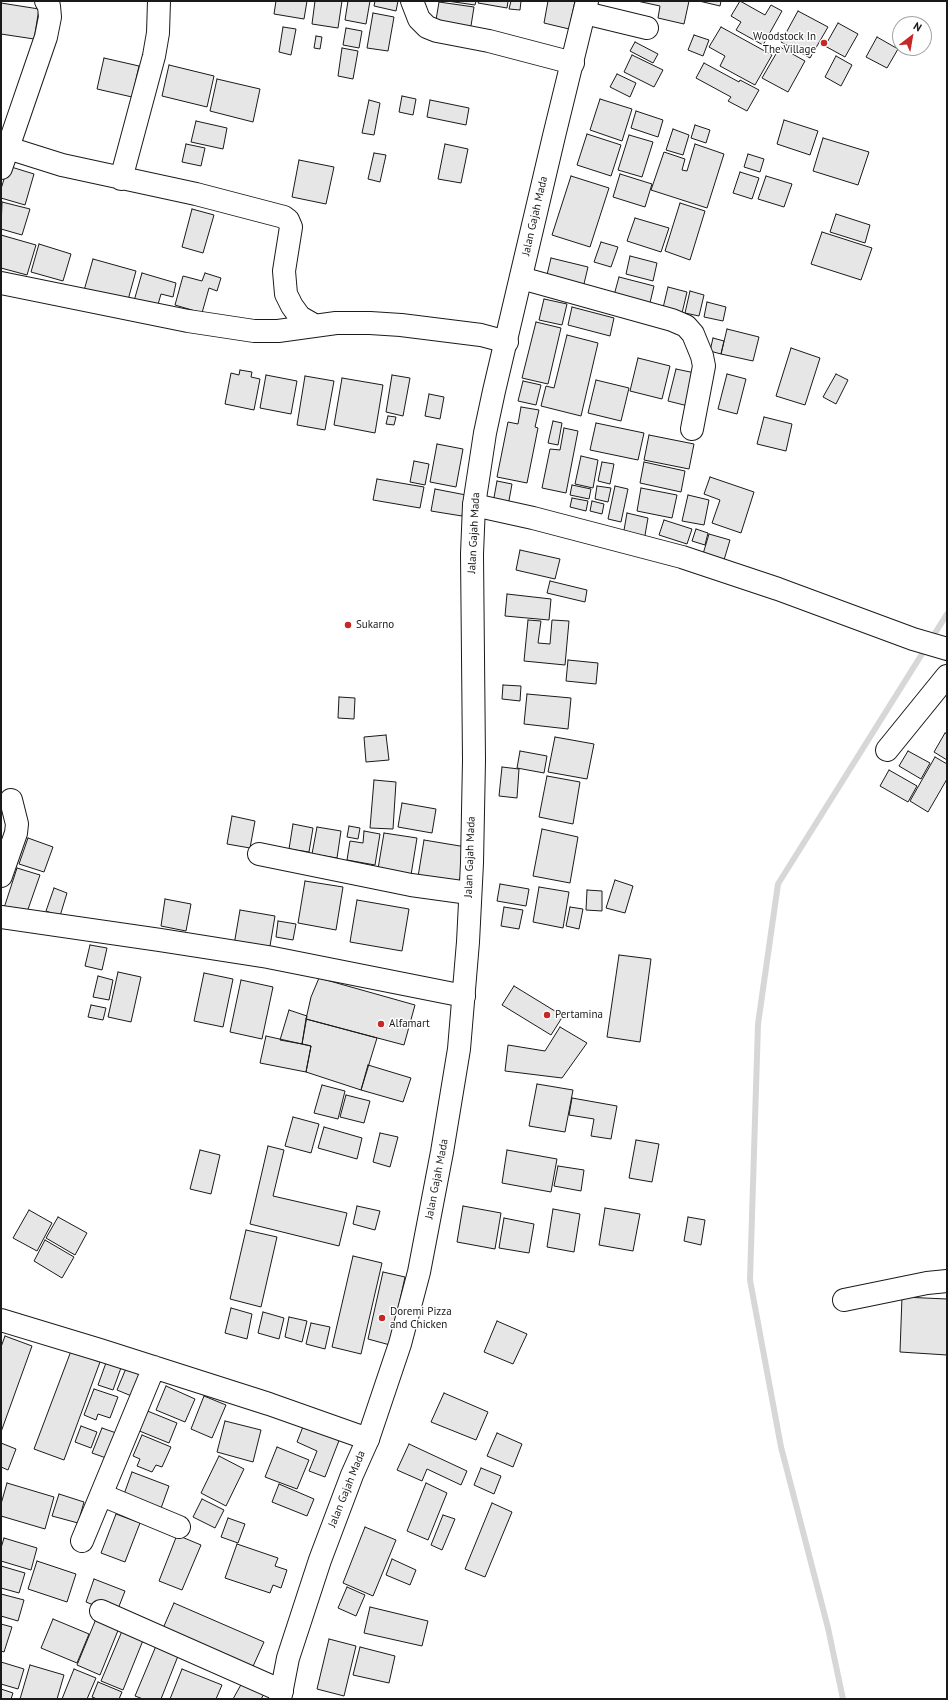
<!DOCTYPE html>
<html>
<head>
<meta charset="utf-8">
<style>
  body { margin:0 }
  #map { position:relative; width:948px; height:1700px; overflow:hidden; background:#fff; font-family:"PT Sans",sans-serif }
  canvas { display:block }
  .frame { position:absolute; inset:0; border:2px solid #1a1a1a; pointer-events:none }
  .north { position:absolute; left:892px; top:16px; width:40px; height:40px; box-sizing:border-box; background:#fff; border:1px solid #a3a3a3; border-radius:50%; rotate:31deg; font-size:11px; font-weight:700; line-height:16px; text-align:center; color:#1a1a1a }
  .north::after { content:''; display:block; margin:auto; width:14px; height:18px; background:#c62828; clip-path:polygon(50% 0,100% 100%,50% 72%,0 100%) }
</style>
</head>
<body>
<div id="map">
<canvas width="948" height="1700"></canvas>
<div class="frame"></div>
<div class="north">N</div>
</div>
<script>
const ctx = document.querySelector('canvas').getContext('2d');
ctx.lineJoin = 'round';
function shape(rows) {
  const path = new Path2D();
  for (const r of rows) {
    path.moveTo(r[0], r[1]);
    for (let i = 2; i < r.length; i += 2) path.lineTo(r[i], r[i + 1]);
  }
  return path;
}
function trace(path, color, width, dash) {
  ctx.strokeStyle = color;
  ctx.lineWidth = width;
  ctx.lineCap = dash ? 'butt' : 'round';
  ctx.setLineDash(dash || []);
  ctx.stroke(path);
}
function fill(path, color) {
  ctx.fillStyle = color;
  ctx.fill(path, 'evenodd');
}
function write(font, color, halo, rows, align = 'center') {
  ctx.font = font + ' "PT Sans",sans-serif';
  ctx.lineWidth = 3;
  ctx.setLineDash([]);
  ctx.textBaseline = 'middle';
  ctx.strokeStyle = halo;
  ctx.fillStyle = color;
  for (const [text, x, y, turn = 0] of rows) {
    ctx.save();
    ctx.translate(x, y);
    ctx.rotate((+turn || 0) * Math.PI / 180);
    ctx.textAlign = isNaN(turn) ? turn : align;
    if (halo) ctx.strokeText(text, 0, 0);
    ctx.fillText(text, 0, 0);
    ctx.restore();
  }
}
trace(shape([
  [843,1699,828,1628,781,1447,750,1280,758,1024,778,884,947,614]
]), '#d7d7d7', 6);
const building = shape([
  [276,1,307,1,304,19,274,14,276,1],
  [315,1,342,1,338,28,312,24,315,1],
  [348,1,370,1,366,24,345,20,348,1],
  [375,1,398,1,396,11,374,6,375,1],
  [447,1,476,1,475,5,447,1],
  [479,1,508,1,507,8,478,3,479,1],
  [511,1,521,1,520,10,509,9,511,1],
  [548,1,575,1,569,29,544,23,548,1],
  [637,1,689,1,684,24,658,18,660,6,637,1],
  [699,1,721,1,720,6,699,1],
  [740,1,765,15,771,5,782,11,763,45,736,30,741,22,731,16,740,1],
  [439,2,474,7,470,32,435,26,439,2],
  [1,3,39,9,34,39,1,34,1,3],
  [798,11,828,27,810,58,781,42,798,11],
  [373,13,394,17,388,51,367,48,373,13],
  [838,23,858,34,845,57,825,46,838,23],
  [283,27,296,29,291,55,279,52,283,27],
  [721,27,772,55,755,85,720,66,725,56,709,47,721,27],
  [346,28,362,31,359,48,343,45,346,28],
  [694,35,709,40,703,56,688,50,694,35],
  [316,36,322,37,320,49,314,48,316,36],
  [877,37,898,49,887,68,866,57,877,37],
  [635,42,658,54,653,63,630,51,635,42],
  [780,47,805,61,788,92,762,78,780,47],
  [342,48,358,51,353,79,338,76,342,48],
  [632,55,663,70,654,87,624,72,632,55],
  [836,56,852,65,841,86,825,77,836,56],
  [104,58,139,66,132,97,97,89,104,58],
  [704,63,739,82,740,80,759,90,747,111,728,101,731,97,696,78,704,63],
  [169,65,214,76,207,107,162,96,169,65],
  [617,74,636,83,630,97,610,87,617,74],
  [217,79,260,89,253,122,210,111,217,79],
  [402,96,416,99,413,115,399,112,402,96],
  [600,99,632,109,622,141,590,130,600,99],
  [369,100,380,103,374,135,362,133,369,100],
  [430,100,469,108,466,125,427,117,430,100],
  [636,111,663,120,658,137,631,128,636,111],
  [784,120,818,131,810,155,777,144,784,120],
  [196,121,227,128,223,149,191,142,196,121],
  [695,125,710,130,706,143,691,138,695,125],
  [673,129,689,135,683,155,666,150,673,129],
  [587,134,621,145,611,176,577,165,587,134],
  [629,135,653,142,642,177,618,170,629,135],
  [823,138,869,152,858,185,813,171,823,138],
  [186,144,205,148,201,166,182,162,186,144],
  [445,144,468,149,461,183,438,179,445,144],
  [695,144,724,154,707,208,651,190,664,152,685,159,682,170,687,171,695,144],
  [374,153,386,155,380,182,368,179,374,153],
  [748,154,764,159,760,172,744,167,748,154],
  [299,160,334,167,326,204,292,197,299,160],
  [8,166,34,174,25,205,1,198,1,189,8,166],
  [740,172,759,178,752,199,733,193,740,172],
  [620,174,652,184,645,207,613,197,620,174],
  [571,176,609,188,590,247,552,235,571,176],
  [766,176,792,184,784,207,758,199,766,176],
  [2,202,30,209,22,235,1,229,2,202],
  [680,203,705,211,690,260,665,251,680,203],
  [192,209,214,215,203,253,182,247,192,209],
  [836,214,870,225,865,243,830,232,836,214],
  [635,218,669,228,661,252,627,241,635,218],
  [822,232,872,248,861,280,811,264,822,232],
  [1,235,36,245,27,275,1,268,1,235],
  [601,242,618,247,611,267,594,262,601,242],
  [39,244,71,254,63,281,31,272,39,244],
  [630,256,657,263,653,281,626,274,630,256],
  [551,258,588,267,583,288,546,279,551,258],
  [93,259,136,271,126,307,83,294,93,259],
  [142,273,176,283,173,297,161,294,157,308,134,301,142,273],
  [205,273,221,278,217,291,209,288,202,313,175,305,183,276,202,281,205,273],
  [619,277,654,286,649,307,613,299,619,277],
  [668,287,687,292,682,313,663,308,668,287],
  [690,291,704,295,699,316,685,313,690,291],
  [544,299,567,304,562,325,539,320,544,299],
  [707,302,726,307,723,321,704,317,707,302],
  [572,307,614,318,610,336,568,325,572,307],
  [536,322,561,328,548,384,522,378,536,322],
  [727,329,759,337,753,361,721,354,727,329],
  [567,335,598,343,581,416,541,406,546,386,554,388,567,335],
  [713,338,724,341,721,354,710,351,713,338],
  [791,348,820,358,805,405,776,396,791,348],
  [638,358,670,366,662,399,630,391,638,358],
  [676,369,695,373,688,406,668,401,676,369],
  [240,370,252,372,251,377,260,379,254,410,225,404,231,373,239,375,240,370],
  [727,374,746,379,737,414,718,409,727,374],
  [836,374,848,380,836,404,823,397,836,374],
  [266,375,297,381,291,414,260,408,266,375],
  [392,375,410,378,403,416,386,412,392,375],
  [305,376,334,381,325,430,297,425,305,376],
  [342,378,383,385,375,433,334,425,342,378],
  [596,380,629,388,621,421,588,413,596,380],
  [523,381,541,385,536,405,518,401,523,381],
  [429,394,444,397,440,419,425,416,429,394],
  [521,407,539,410,535,427,538,428,527,483,497,477,508,422,518,424,521,407],
  [388,416,396,417,394,425,386,424,388,416],
  [764,417,792,424,786,451,757,444,764,417],
  [553,421,562,423,558,445,548,443,553,421],
  [596,423,644,433,638,460,590,450,596,423],
  [564,428,578,431,566,493,542,488,550,449,560,450,564,428],
  [649,435,694,444,689,469,644,460,649,435],
  [437,444,463,449,456,487,430,482,437,444],
  [581,456,598,460,593,488,575,484,581,456],
  [414,461,429,464,425,485,410,482,414,461],
  [602,462,614,464,610,484,598,481,602,462],
  [644,462,685,471,681,492,640,483,644,462],
  [710,477,754,492,741,533,712,523,720,500,704,494,710,477],
  [377,479,424,487,420,508,373,500,377,479],
  [497,481,512,484,508,506,493,503,497,481],
  [572,485,591,489,589,499,570,495,572,485],
  [597,486,611,488,608,502,595,499,597,486],
  [615,486,628,489,621,522,608,519,615,486],
  [641,488,677,495,672,518,637,511,641,488],
  [435,489,466,495,462,516,431,511,435,489],
  [688,495,709,500,704,525,682,521,688,495],
  [572,498,588,501,586,511,570,507,572,498],
  [592,501,604,504,602,514,590,511,592,501],
  [627,513,648,518,644,541,623,536,627,513],
  [664,520,692,529,687,544,659,535,664,520],
  [696,529,708,533,705,545,692,541,696,529],
  [709,534,730,540,724,560,703,554,709,534],
  [520,550,560,559,555,579,516,570,520,550],
  [550,581,587,590,585,602,547,593,550,581],
  [507,594,551,599,549,620,505,616,507,594],
  [528,620,541,621,538,643,550,644,552,620,569,621,565,665,524,661,528,620],
  [568,660,598,663,596,684,566,681,568,660],
  [503,685,521,686,520,701,502,699,503,685],
  [527,694,571,698,568,729,524,724,527,694],
  [339,697,355,698,354,719,338,718,339,697],
  [945,733,947,734,947,760,934,752,945,733],
  [386,735,389,760,366,762,364,737,386,735],
  [555,737,594,744,587,779,548,772,555,737],
  [520,751,547,756,544,773,517,768,520,751],
  [908,751,930,763,921,779,899,766,908,751],
  [935,757,947,764,947,779,928,812,910,801,935,757],
  [502,767,519,769,517,798,499,796,502,767],
  [889,770,917,786,908,802,880,786,889,770],
  [547,776,580,782,573,824,539,817,547,776],
  [374,780,396,782,393,829,370,828,374,780],
  [402,803,436,809,432,833,398,827,402,803],
  [232,816,255,821,250,848,227,844,232,816],
  [293,824,313,828,309,852,289,849,293,824],
  [349,826,360,828,358,839,347,837,349,826],
  [317,827,341,831,337,858,312,854,317,827],
  [542,829,578,837,570,883,533,876,542,829],
  [364,831,380,834,375,865,347,860,350,841,363,843,364,831],
  [384,833,417,838,411,875,378,869,384,833],
  [28,838,53,847,44,872,19,864,28,838],
  [424,840,466,847,458,890,417,883,424,840],
  [17,868,40,875,26,915,4,908,17,868],
  [615,880,633,886,625,913,606,908,615,880],
  [305,881,343,887,336,930,298,923,305,881],
  [500,884,529,889,526,906,497,901,500,884],
  [539,887,569,892,563,928,533,922,539,887],
  [54,888,67,893,60,916,46,911,54,888],
  [587,890,602,891,602,911,586,910,587,890],
  [165,899,191,904,186,931,161,926,165,899],
  [357,900,409,909,402,951,350,942,357,900],
  [504,907,523,910,519,929,501,926,504,907],
  [570,907,583,909,579,929,566,926,570,907],
  [240,910,275,916,269,952,234,945,240,910],
  [278,921,296,924,293,940,276,937,278,921],
  [90,945,107,948,102,970,85,966,90,945],
  [619,955,651,959,640,1042,607,1037,619,955],
  [118,972,141,977,131,1022,108,1017,118,972],
  [204,973,233,979,223,1027,194,1021,204,973],
  [98,976,113,980,109,1000,93,997,98,976],
  [319,978,415,1005,404,1045,306,1019,311,997,319,978],
  [241,980,273,987,262,1039,230,1032,241,980],
  [514,986,563,1016,551,1035,502,1005,514,986],
  [91,1005,106,1008,103,1020,88,1017,91,1005],
  [289,1010,307,1016,302,1044,280,1040,289,1010],
  [306,1019,377,1038,361,1090,306,1072,311,1046,302,1044,306,1019],
  [560,1027,587,1043,562,1078,505,1071,508,1045,545,1051,560,1027],
  [266,1036,311,1046,306,1072,260,1063,266,1036],
  [368,1065,411,1078,403,1102,361,1090,368,1065],
  [537,1084,573,1090,565,1132,529,1126,537,1084],
  [322,1085,345,1091,338,1119,314,1113,322,1085],
  [346,1095,370,1101,364,1123,340,1117,346,1095],
  [572,1098,617,1106,611,1139,591,1136,594,1119,569,1115,572,1098],
  [293,1117,319,1124,311,1153,285,1146,293,1117],
  [324,1127,362,1138,357,1159,318,1148,324,1127],
  [380,1133,398,1137,390,1167,373,1162,380,1133],
  [636,1140,659,1144,652,1182,629,1178,636,1140],
  [268,1146,284,1150,273,1196,347,1213,339,1246,250,1224,268,1146],
  [200,1150,220,1155,211,1194,190,1189,200,1150],
  [507,1150,557,1159,551,1192,502,1183,507,1150],
  [558,1166,584,1170,581,1191,554,1186,558,1166],
  [357,1206,380,1211,375,1230,353,1224,357,1206],
  [463,1206,501,1213,495,1249,457,1242,463,1206],
  [605,1208,640,1214,633,1251,599,1245,605,1208],
  [553,1209,580,1214,574,1252,547,1247,553,1209],
  [29,1210,52,1223,37,1251,13,1238,29,1210],
  [58,1217,87,1233,75,1255,46,1238,58,1217],
  [688,1217,705,1220,701,1245,684,1241,688,1217],
  [504,1218,534,1224,529,1253,499,1248,504,1218],
  [246,1230,277,1237,261,1307,230,1299,246,1230],
  [45,1240,74,1257,62,1278,34,1261,45,1240],
  [353,1256,382,1263,361,1354,332,1347,353,1256],
  [383,1272,405,1277,390,1345,368,1339,383,1272],
  [902,1297,947,1299,947,1355,900,1352,902,1297],
  [231,1308,252,1314,247,1339,225,1333,231,1308],
  [263,1312,284,1318,279,1339,258,1333,263,1312],
  [289,1317,307,1321,302,1342,285,1337,289,1317],
  [497,1321,527,1334,513,1364,484,1352,497,1321],
  [311,1323,330,1327,325,1349,306,1344,311,1323],
  [5,1336,32,1346,1,1432,1,1347,5,1336],
  [71,1351,100,1362,64,1460,34,1449,71,1351],
  [107,1360,122,1365,113,1390,98,1385,107,1360],
  [127,1366,143,1372,134,1397,117,1390,127,1366],
  [166,1386,195,1399,185,1422,156,1410,166,1386],
  [94,1389,118,1397,110,1418,98,1414,96,1420,84,1415,94,1389],
  [444,1393,488,1412,476,1440,431,1422,444,1393],
  [204,1396,226,1405,212,1438,191,1429,204,1396],
  [145,1410,177,1423,169,1443,137,1430,145,1410],
  [225,1421,261,1430,253,1462,217,1452,225,1421],
  [304,1424,340,1438,325,1477,309,1471,317,1451,297,1442,304,1424],
  [81,1426,97,1432,91,1448,75,1442,81,1426],
  [102,1428,119,1434,109,1459,92,1453,102,1428],
  [497,1433,522,1444,513,1467,487,1456,497,1433],
  [142,1435,171,1447,162,1467,156,1465,152,1472,137,1466,140,1459,133,1456,142,1435],
  [1,1443,16,1449,8,1470,1,1467,1,1443],
  [409,1444,467,1471,461,1485,427,1469,422,1481,397,1470,409,1444],
  [277,1447,309,1460,297,1489,265,1477,277,1447],
  [219,1456,244,1469,226,1506,201,1493,219,1456],
  [481,1468,501,1476,494,1494,474,1485,481,1468],
  [132,1472,169,1486,160,1511,123,1497,132,1472],
  [7,1483,54,1497,45,1529,1,1516,1,1504,7,1483],
  [426,1483,447,1493,428,1540,407,1531,426,1483],
  [279,1484,314,1499,307,1516,272,1502,279,1484],
  [59,1494,84,1502,78,1523,52,1516,59,1494],
  [202,1499,224,1510,215,1528,193,1517,202,1499],
  [492,1503,512,1512,485,1577,465,1569,492,1503],
  [116,1514,140,1523,125,1562,101,1553,116,1514],
  [443,1515,455,1519,442,1550,431,1545,443,1515],
  [228,1518,245,1524,238,1543,221,1537,228,1518],
  [365,1527,396,1540,373,1596,343,1583,365,1527],
  [177,1535,201,1545,182,1590,159,1581,177,1535],
  [4,1538,37,1548,31,1570,1,1561,1,1548,4,1538],
  [237,1544,278,1558,275,1566,287,1570,281,1588,273,1585,270,1593,225,1578,237,1544],
  [392,1559,416,1570,410,1585,386,1575,392,1559],
  [37,1561,76,1574,67,1602,28,1589,37,1561],
  [1,1566,25,1573,19,1593,1,1588,1,1566],
  [94,1579,125,1591,116,1614,86,1602,94,1579],
  [347,1587,365,1595,356,1616,338,1608,347,1587],
  [1,1594,24,1600,18,1621,1,1616,1,1594],
  [174,1603,264,1642,250,1673,161,1633,174,1603],
  [370,1607,428,1621,422,1646,364,1633,370,1607],
  [53,1619,89,1634,77,1663,41,1648,53,1619],
  [96,1619,119,1628,100,1675,77,1665,96,1619],
  [1,1624,12,1627,4,1652,1,1651,1,1624],
  [125,1624,146,1633,123,1690,101,1681,125,1624],
  [329,1639,356,1646,344,1696,317,1689,329,1639],
  [156,1646,178,1656,161,1699,143,1699,135,1696,156,1646],
  [360,1647,395,1656,389,1683,353,1675,360,1647],
  [1,1662,24,1669,18,1689,1,1684,1,1662],
  [30,1665,64,1675,57,1699,20,1699,30,1665],
  [74,1669,96,1678,87,1699,62,1699,74,1669],
  [182,1669,222,1685,216,1699,170,1699,182,1669],
  [243,1681,264,1694,261,1699,233,1699,243,1681],
  [98,1682,122,1692,119,1699,97,1699,92,1697,98,1682],
  [1,1689,13,1693,11,1699,1,1699,1,1689]
]);
fill(building, '#e6e6e6');
trace(building, '#1a1a1a', 1);
const minor = shape([
  [412,1,419,19,427,27,437,31,489,41,573,63],
  [585,13,647,28],
  [8,148,62,165,196,194,284,217,288,220,291,227,284,271,286,294,292,306,300,317,314,325],
  [1,168,46,37,50,17,49,6,46,1],
  [121,179,154,56,158,33,159,1],
  [521,278,672,320,686,326,693,334,702,356,704,366,692,429],
  [1,283,188,321,254,331,278,331,336,323,370,323,401,325,481,335,507,342],
  [474,505,533,518,682,557,778,589,913,639,947,649],
  [887,750,947,676],
  [259,854,411,885,469,893],
  [1,876,16,833,17,824,11,800],
  [1,917,160,940,268,957,464,996],
  [844,1300,927,1283,947,1281],
  [1,1320,100,1350,269,1404,368,1439],
  [102,1495,179,1527],
  [82,1541,154,1367],
  [101,1611,282,1691]
]);
const highway = shape([
  [280,1699,288,1658,320,1560,352,1475,368,1439,400,1344,419,1272,442,1152,459,1049,468,942,472,863,474,760,472,554,474,505,485,433,494,391,554,136,587,1]
]);
trace(minor, '#1a1a1a', 24);
trace(highway, '#1a1a1a', 24);
trace(minor, '#fff', 22);
trace(highway, '#fff', 22);
for (const [x, y, r, color] of [
  [824,43,4,"#c62828"],
  [348,625,4,"#c62828"],
  [547,1015,4,"#c62828"],
  [381,1024,4,"#c62828"],
  [382,1318,4,"#c62828"]
]) {
  const dot = new Path2D();
  dot.arc(x, y, r, 0, 2 * Math.PI);
  ctx.fillStyle = color;
  ctx.fill(dot);
  trace(dot, '#fff', 1.5);
}
write('11px', '#1a1a1a', '#fff', [
  ["Woodstock In",816,37,"right"],
  ["The Village",816,50,"right"],
  ["Sukarno",356,625],
  ["Pertamina",555,1015],
  ["Alfamart",389,1024],
  ["Doremi Pizza",390,1312],
  ["and Chicken",390,1325]
], 'left');
write('11px', '#1a1a1a', '#fff', [
  ["Jalan Gajah Mada",535,216,-77],
  ["Jalan Gajah Mada",474,533,-87],
  ["Jalan Gajah Mada",470,857,-88],
  ["Jalan Gajah Mada",437,1179,-79],
  ["Jalan Gajah Mada",347,1489,-68]
]);
</script>
</body>
</html>
